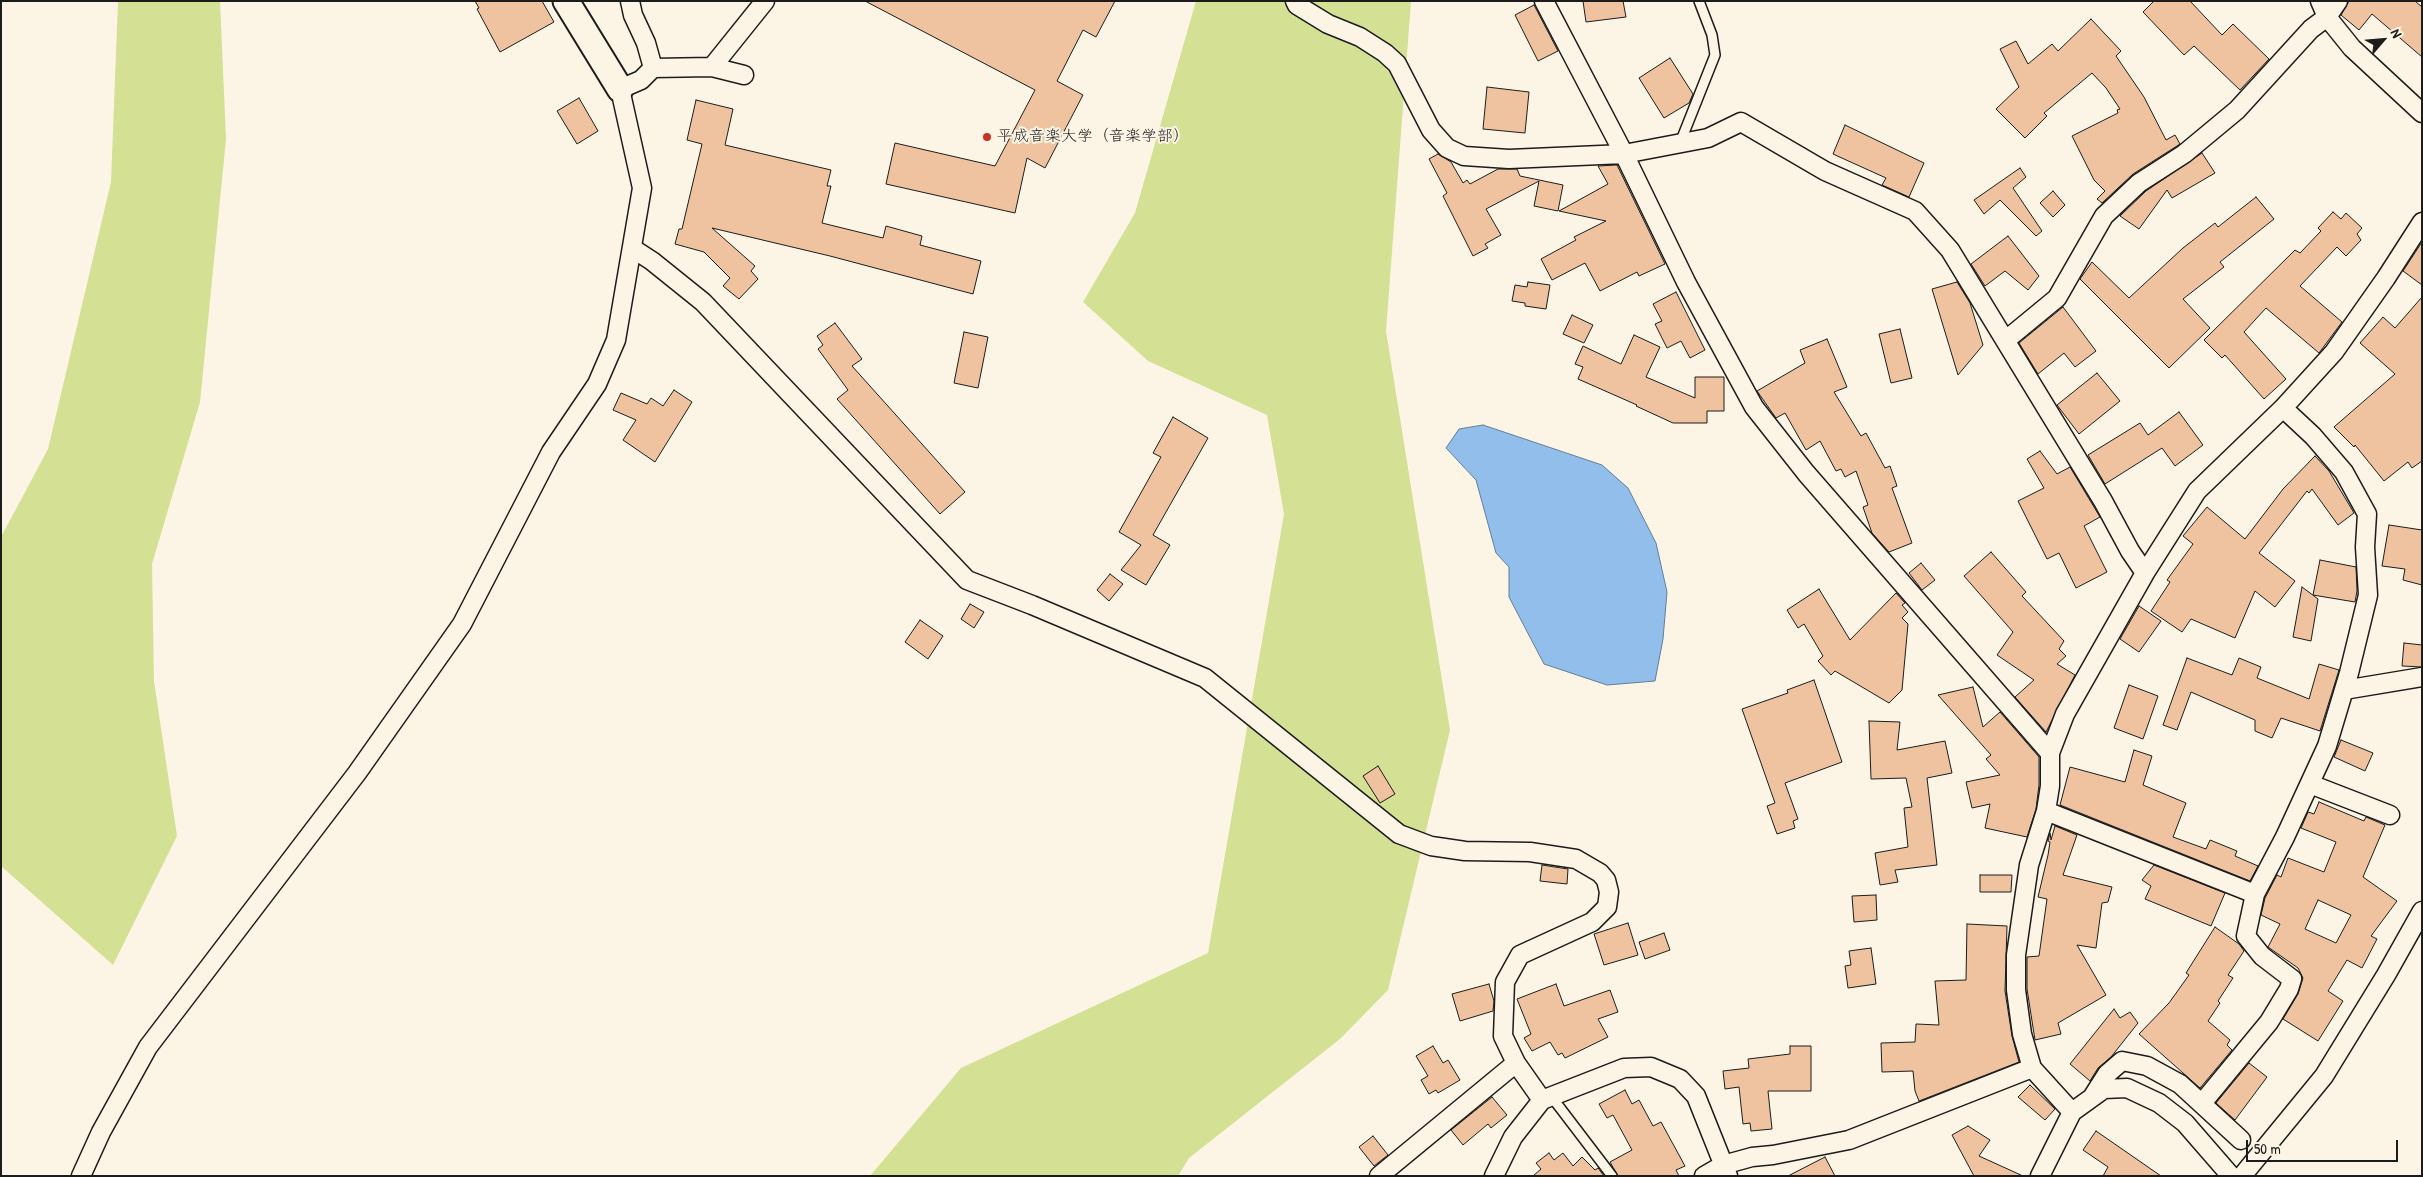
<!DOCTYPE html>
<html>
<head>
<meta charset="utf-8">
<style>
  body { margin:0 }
  #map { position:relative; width:2423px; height:1177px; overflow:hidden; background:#fcf5e5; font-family:"Patrick Hand",sans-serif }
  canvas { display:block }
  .frame { position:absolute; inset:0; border:2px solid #1c1c1c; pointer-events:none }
  .north { position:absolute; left:2358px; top:15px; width:50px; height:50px; -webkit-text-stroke:4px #fcf5e5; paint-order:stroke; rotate:63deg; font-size:14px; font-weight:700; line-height:20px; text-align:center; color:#1c1c1c }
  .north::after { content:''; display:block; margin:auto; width:18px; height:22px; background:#1c1c1c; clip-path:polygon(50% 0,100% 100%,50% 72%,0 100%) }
  .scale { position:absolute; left:2246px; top:1140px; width:152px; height:22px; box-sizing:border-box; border:2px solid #1c1c1c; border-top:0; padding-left:6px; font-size:15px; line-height:18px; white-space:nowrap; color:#1c1c1c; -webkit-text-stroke:4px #fcf5e5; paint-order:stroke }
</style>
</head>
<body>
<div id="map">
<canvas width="2423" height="1177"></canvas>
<div class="frame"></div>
<div class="north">N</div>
<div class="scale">50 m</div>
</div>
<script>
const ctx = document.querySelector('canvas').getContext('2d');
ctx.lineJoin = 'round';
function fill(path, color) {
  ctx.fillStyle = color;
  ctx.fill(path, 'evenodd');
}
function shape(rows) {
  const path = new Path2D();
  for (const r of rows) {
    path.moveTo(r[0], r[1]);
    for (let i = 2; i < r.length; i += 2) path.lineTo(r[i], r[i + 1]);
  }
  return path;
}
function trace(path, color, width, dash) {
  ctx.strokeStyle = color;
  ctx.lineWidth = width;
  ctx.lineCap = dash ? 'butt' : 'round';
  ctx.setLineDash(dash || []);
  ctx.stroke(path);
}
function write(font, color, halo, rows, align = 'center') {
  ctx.font = font + ' "Patrick Hand","Klee One",sans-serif';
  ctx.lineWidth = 4;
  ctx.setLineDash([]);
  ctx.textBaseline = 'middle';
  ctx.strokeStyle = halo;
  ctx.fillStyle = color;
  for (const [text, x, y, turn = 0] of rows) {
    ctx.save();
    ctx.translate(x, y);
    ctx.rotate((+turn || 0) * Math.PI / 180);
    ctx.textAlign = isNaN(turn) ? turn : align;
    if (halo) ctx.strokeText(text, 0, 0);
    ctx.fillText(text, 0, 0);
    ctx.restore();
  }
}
fill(shape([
  [118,1,220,1,226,139,200,402,152,564,154,681,177,836,113,965,1,866,1,537,48,449,111,182],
  [1196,1,1411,1,1386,331,1450,730,1388,990,1340,1039,1189,1158,1178,1176,870,1176,961,1068,1208,953,1284,514,1267,415,1148,361,1083,302,1135,213]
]), '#d4e093');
const water = shape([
  [1483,425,1602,465,1628,488,1656,543,1667,592,1663,639,1655,681,1607,685,1544,664,1509,597,1509,567,1496,553,1476,480,1446,448,1459,429,1483,425]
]);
fill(water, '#92beeb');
trace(water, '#637d98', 1);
const building = shape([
  [475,1,542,1,554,22,500,52,477,9,479,8,475,1],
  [865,1,1115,1,1096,37,1083,30,1057,81,1083,95,1045,168,1027,158,1015,213,886,184,895,143,995,166,1035,90,865,1],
  [1583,1,1623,1,1626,17,1586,22,1583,1],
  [2154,1,2190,1,2222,35,2233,24,2269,59,2240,90,2194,46,2184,55,2143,12,2154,1],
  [2349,1,2415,1,2422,7,2422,57,2372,14,2359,30,2341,15,2349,1],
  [1534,5,1558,51,1538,61,1515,15,1534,5],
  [2091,19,2121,51,2116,56,2144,97,2166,140,2175,135,2180,144,2133,174,2102,203,2097,199,2105,191,2094,180,2072,136,2118,113,2117,110,2120,109,2106,88,2092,73,2044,113,2047,116,2025,138,1996,109,2019,87,2000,49,2016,41,2028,64,2052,44,2058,51,2091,19],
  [1670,58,1693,94,1689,103,1664,118,1639,78,1670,58],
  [1487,87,1529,92,1525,133,1483,129,1487,87],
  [579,98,598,131,577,144,557,111,579,98],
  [696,100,733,109,725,145,831,170,827,186,831,186,822,223,883,238,886,226,922,236,920,245,981,261,973,294,830,256,712,228,755,266,751,271,758,279,739,299,723,286,730,278,704,252,675,244,679,229,682,229,702,144,687,140,696,100],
  [1845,125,1924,163,1909,197,1882,185,1886,178,1833,154,1845,125],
  [2202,153,2215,173,2172,198,2167,190,2139,229,2120,216,2146,191,2202,153],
  [1438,154,1451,162,1463,183,1467,180,1470,184,1498,169,1517,169,1520,176,1563,185,1558,211,1534,206,1539,181,1486,209,1501,235,1485,244,1488,248,1473,256,1443,196,1447,193,1429,159,1438,154],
  [1617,165,1665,264,1639,276,1637,272,1600,291,1585,263,1552,280,1541,259,1576,240,1574,237,1606,221,1559,211,1608,184,1598,166,1617,165],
  [2020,168,2026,177,2013,188,2042,231,2036,236,2000,200,1984,214,1974,200,2020,168],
  [2053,191,2065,205,2053,217,2040,203,2053,191],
  [2256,197,2274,219,2220,262,2224,267,2183,299,2210,328,2169,368,2080,279,2092,262,2129,298,2183,248,2215,223,2218,227,2256,197],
  [2333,212,2341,219,2346,213,2362,228,2357,234,2361,240,2346,256,2337,247,2300,286,2342,322,2319,353,2266,308,2244,332,2286,379,2264,399,2225,355,2222,358,2204,340,2295,250,2300,253,2321,231,2318,228,2333,212],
  [2008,236,2039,276,2028,290,2005,271,1985,286,1971,264,2008,236],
  [2422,242,2422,285,2403,271,2422,242],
  [1528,282,1550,285,1546,309,1525,306,1525,303,1512,301,1515,285,1527,287,1528,282],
  [1957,282,1970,303,1983,345,1958,375,1932,289,1957,282],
  [1676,292,1705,350,1690,358,1681,341,1667,348,1655,324,1662,321,1653,304,1676,292],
  [2422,297,2422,461,2412,468,2408,462,2384,481,2355,445,2354,447,2334,427,2395,374,2360,343,2383,317,2395,328,2422,297],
  [2063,307,2096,351,2075,367,2064,353,2038,374,2019,343,2063,307],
  [1572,315,1593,325,1584,343,1563,334,1572,315],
  [835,323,862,359,852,366,965,492,940,514,837,399,848,390,818,349,823,345,817,336,835,323],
  [1900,329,1912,378,1891,383,1879,334,1900,329],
  [964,332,988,337,978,388,954,383,964,332],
  [1634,335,1660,347,1646,377,1695,398,1695,377,1724,377,1724,411,1707,411,1707,423,1673,423,1636,406,1637,405,1578,379,1583,367,1575,364,1583,346,1621,364,1634,335],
  [1827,339,1847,387,1834,392,1861,436,1866,433,1885,468,1890,466,1897,486,1892,488,1912,543,1889,552,1872,533,1863,507,1868,505,1856,471,1845,477,1841,469,1836,471,1820,441,1806,450,1785,413,1776,418,1757,391,1805,363,1800,350,1827,339],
  [2097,373,2120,401,2079,434,2057,405,2097,373],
  [674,390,692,402,655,462,623,440,636,420,613,410,621,393,647,404,651,398,663,406,674,390],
  [2179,412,2203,445,2175,466,2162,448,2105,484,2088,455,2140,423,2148,435,2179,412],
  [1173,417,1208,438,1153,535,1170,545,1146,585,1121,570,1141,545,1119,532,1161,457,1153,453,1173,417],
  [2040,451,2057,474,2070,467,2100,517,2084,526,2107,572,2076,588,2059,553,2047,559,2018,501,2044,488,2027,459,2040,451],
  [2315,456,2329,471,2354,513,2338,525,2312,489,2309,493,2307,491,2259,553,2295,581,2275,607,2255,591,2235,638,2191,619,2182,632,2151,611,2170,582,2167,580,2193,544,2183,536,2207,507,2245,539,2283,489,2315,456],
  [2389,525,2422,530,2422,585,2403,580,2405,569,2382,566,2389,525],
  [1991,552,2026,592,2022,596,2064,641,2059,649,2066,656,2057,664,2075,675,2046,732,2015,697,2034,680,1997,655,2013,632,1964,576,1991,552],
  [2320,560,2356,567,2357,591,2355,602,2313,595,2320,560],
  [1921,563,1935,580,1922,590,1909,573,1921,563],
  [1110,574,1123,584,1109,601,1097,590,1110,574],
  [2302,587,2318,599,2311,641,2293,637,2302,587],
  [1819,589,1850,640,1896,593,1905,603,1902,605,1908,612,1902,618,1908,624,1902,690,1889,703,1835,671,1831,675,1818,661,1823,656,1804,624,1798,628,1787,610,1819,589],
  [970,604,984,612,974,628,961,619,970,604],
  [2139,606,2161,621,2139,652,2120,639,2139,606],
  [920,620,943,636,928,659,905,642,920,620],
  [2404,643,2422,645,2422,667,2402,666,2404,643],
  [2187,658,2232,675,2239,658,2261,667,2257,678,2309,699,2319,664,2339,670,2320,731,2281,718,2272,738,2255,731,2255,720,2191,692,2177,730,2163,725,2187,658],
  [1814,680,1842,762,1785,783,1798,819,1793,821,1795,828,1777,834,1767,806,1775,803,1742,709,1788,693,1787,690,1814,680],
  [2129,685,2158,696,2143,739,2114,728,2129,685],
  [1973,687,1983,727,2000,712,2039,757,2039,785,2036,809,2027,837,1985,828,1990,804,1972,808,1966,782,2000,775,1986,759,1991,755,1938,695,1973,687],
  [1869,721,1900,722,1897,750,1945,741,1952,773,1927,778,1937,865,1895,870,1898,882,1880,885,1875,853,1908,847,1904,808,1912,807,1906,778,1871,779,1869,721],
  [2341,740,2373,753,2365,771,2334,757,2341,740],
  [2134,750,2152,756,2143,785,2186,803,2173,837,2206,849,2210,840,2237,851,2235,856,2258,866,2250,881,2060,805,2070,767,2125,782,2134,750],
  [1378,766,1395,794,1380,803,1363,776,1378,766],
  [2319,802,2364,821,2366,817,2385,825,2363,877,2397,901,2371,936,2377,939,2362,968,2347,960,2328,991,2343,1001,2318,1041,2283,1019,2298,994,2303,978,2298,968,2268,947,2280,924,2261,915,2265,898,2277,875,2281,877,2288,858,2324,872,2336,842,2301,828,2308,812,2314,814,2319,802],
  [2318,900,2351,915,2336,943,2305,929,2318,900],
  [2055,826,2077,835,2063,875,2112,887,2108,902,2102,903,2096,948,2077,945,2106,995,2058,1023,2061,1034,2035,1040,2027,989,2027,957,2039,956,2047,899,2038,897,2048,855,2050,842,2048,841,2050,833,2051,840,2055,826],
  [1542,865,1568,869,1567,884,1540,881,1542,865],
  [2154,865,2225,893,2211,926,2145,899,2151,886,2142,880,2154,865],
  [1980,875,2012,875,2011,892,1980,892,1980,875],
  [1876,895,1877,920,1854,922,1852,896,1876,895],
  [1628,923,1638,955,1604,965,1594,934,1628,923],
  [1967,924,2007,926,2005,991,2012,1036,2019,1062,1919,1101,1915,1091,1913,1071,1882,1072,1881,1043,1915,1042,1916,1024,1939,1025,1935,981,1966,980,1967,924],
  [2215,927,2239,944,2244,951,2228,975,2233,978,2218,1001,2220,1003,2208,1021,2230,1040,2227,1045,2232,1050,2200,1088,2139,1034,2169,1003,2189,975,2186,973,2215,927],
  [1664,933,1670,950,1645,959,1639,942,1664,933],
  [1871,948,1876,984,1848,988,1845,966,1851,965,1849,951,1871,948],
  [1489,984,1494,1001,1493,1011,1460,1021,1452,994,1489,984],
  [1556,984,1564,1006,1610,990,1618,1012,1598,1019,1608,1037,1565,1058,1562,1053,1558,1055,1550,1042,1532,1051,1524,1038,1531,1034,1517,999,1556,984],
  [2114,1009,2120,1018,2130,1012,2138,1023,2111,1057,2098,1068,2090,1081,2070,1064,2114,1009],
  [1433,1046,1443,1063,1448,1060,1460,1080,1438,1093,1436,1090,1429,1094,1421,1080,1428,1076,1416,1056,1433,1046],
  [1790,1046,1811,1046,1811,1091,1768,1091,1772,1129,1751,1131,1750,1123,1743,1124,1739,1087,1725,1089,1723,1071,1749,1068,1748,1059,1790,1054,1790,1046],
  [2249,1063,2267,1077,2235,1120,2216,1103,2249,1063],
  [2030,1085,2055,1109,2045,1120,2018,1097,2030,1085],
  [1625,1090,1632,1104,1639,1100,1653,1126,1661,1122,1685,1166,1676,1170,1679,1176,1618,1176,1610,1162,1632,1150,1613,1115,1607,1118,1599,1104,1625,1090],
  [1492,1097,1507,1115,1491,1128,1488,1124,1463,1145,1451,1130,1492,1097],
  [1968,1126,1990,1140,1979,1156,2023,1176,1974,1176,1952,1135,1968,1126],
  [2096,1131,2161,1176,2103,1176,2108,1167,2083,1150,2096,1131],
  [1373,1136,1388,1155,1374,1166,1359,1147,1373,1136],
  [1549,1153,1554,1160,1563,1153,1573,1166,1582,1157,1595,1170,1598,1168,1604,1176,1533,1176,1541,1169,1536,1163,1549,1153],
  [1825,1157,1835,1176,1788,1176,1825,1157]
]);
fill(building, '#efc39f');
trace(building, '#1c1c1c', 1);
const lane = shape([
  [1680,143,1715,55,1712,35,1699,1],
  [1551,1096,1612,1176]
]);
const street = shape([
  [1295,1,1297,5,1328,24,1360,37,1385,53,1397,64,1431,130,1447,148,1464,156,1509,159,1624,154,1708,138,1741,122,1825,171,1915,211,1950,250,2103,501,2130,551,2145,573],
  [1544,1,1624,154,1686,282,1754,407,1806,473,2050,753],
  [2320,1,2327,17,2352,48,2422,113],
  [712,67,744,75],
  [653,68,712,67,765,1],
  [632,248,652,261,703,302,967,580,1032,605,1205,678,1399,834,1431,846,1465,851,1530,852,1576,859,1600,873,1606,880,1609,892,1607,907,1592,922,1520,955,1505,982,1503,1036,1516,1063,1542,1100,1624,1068,1651,1067,1680,1079,1696,1096,1728,1176],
  [2006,340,2057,298,2104,216,2139,183,2184,154,2237,110,2311,29,2327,17,2338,1],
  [2344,690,2422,677],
  [2310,784,2390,815],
  [2046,811,2255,894],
  [2093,1096,2107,1074,2122,1061,2147,1066,2180,1084,2241,1140],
  [2203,1102,2269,1022,2289,989,2292,979,2262,956,2246,936,2255,894,2285,837,2327,746,2349,673,2368,595,2365,547,2367,514,2344,472,2313,436,2283,408],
  [2072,1112,2032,1068,2022,1034,2016,990,2016,955,2029,865,2046,811,2050,786,2050,753,2065,714,2145,573,2197,491,2283,408,2334,352,2386,278,2422,222],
  [81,1176,101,1132,148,1047,357,773,462,624,551,452,597,384,616,340,642,188,620,89,641,80,653,68,646,43,633,15,630,1],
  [1379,1176,1516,1063],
  [1494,1176,1513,1137,1542,1100],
  [1704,1176,1723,1165,1752,1157,1773,1155,1849,1140,2032,1068],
  [2040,1176,2072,1112,2104,1089,2127,1088,2159,1103,2185,1123,2231,1176],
  [2242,1176,2324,1076,2386,975,2422,911]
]);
const secondary = shape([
  [566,1,620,89]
]);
trace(lane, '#1c1c1c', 12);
trace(street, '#1c1c1c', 21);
trace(secondary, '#1c1c1c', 29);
trace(lane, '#fcf5e5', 9);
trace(street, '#fcf5e5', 18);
trace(secondary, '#fcf5e5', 25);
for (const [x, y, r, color] of [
  [987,137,5,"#c8321e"]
]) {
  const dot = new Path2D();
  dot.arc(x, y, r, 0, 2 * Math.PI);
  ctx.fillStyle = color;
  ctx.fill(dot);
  trace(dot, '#fcf5e5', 2);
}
write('16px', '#1c1c1c', '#fcf5e5', [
  ["平成音楽大学（音楽学部）",997,137]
], 'left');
</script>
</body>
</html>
